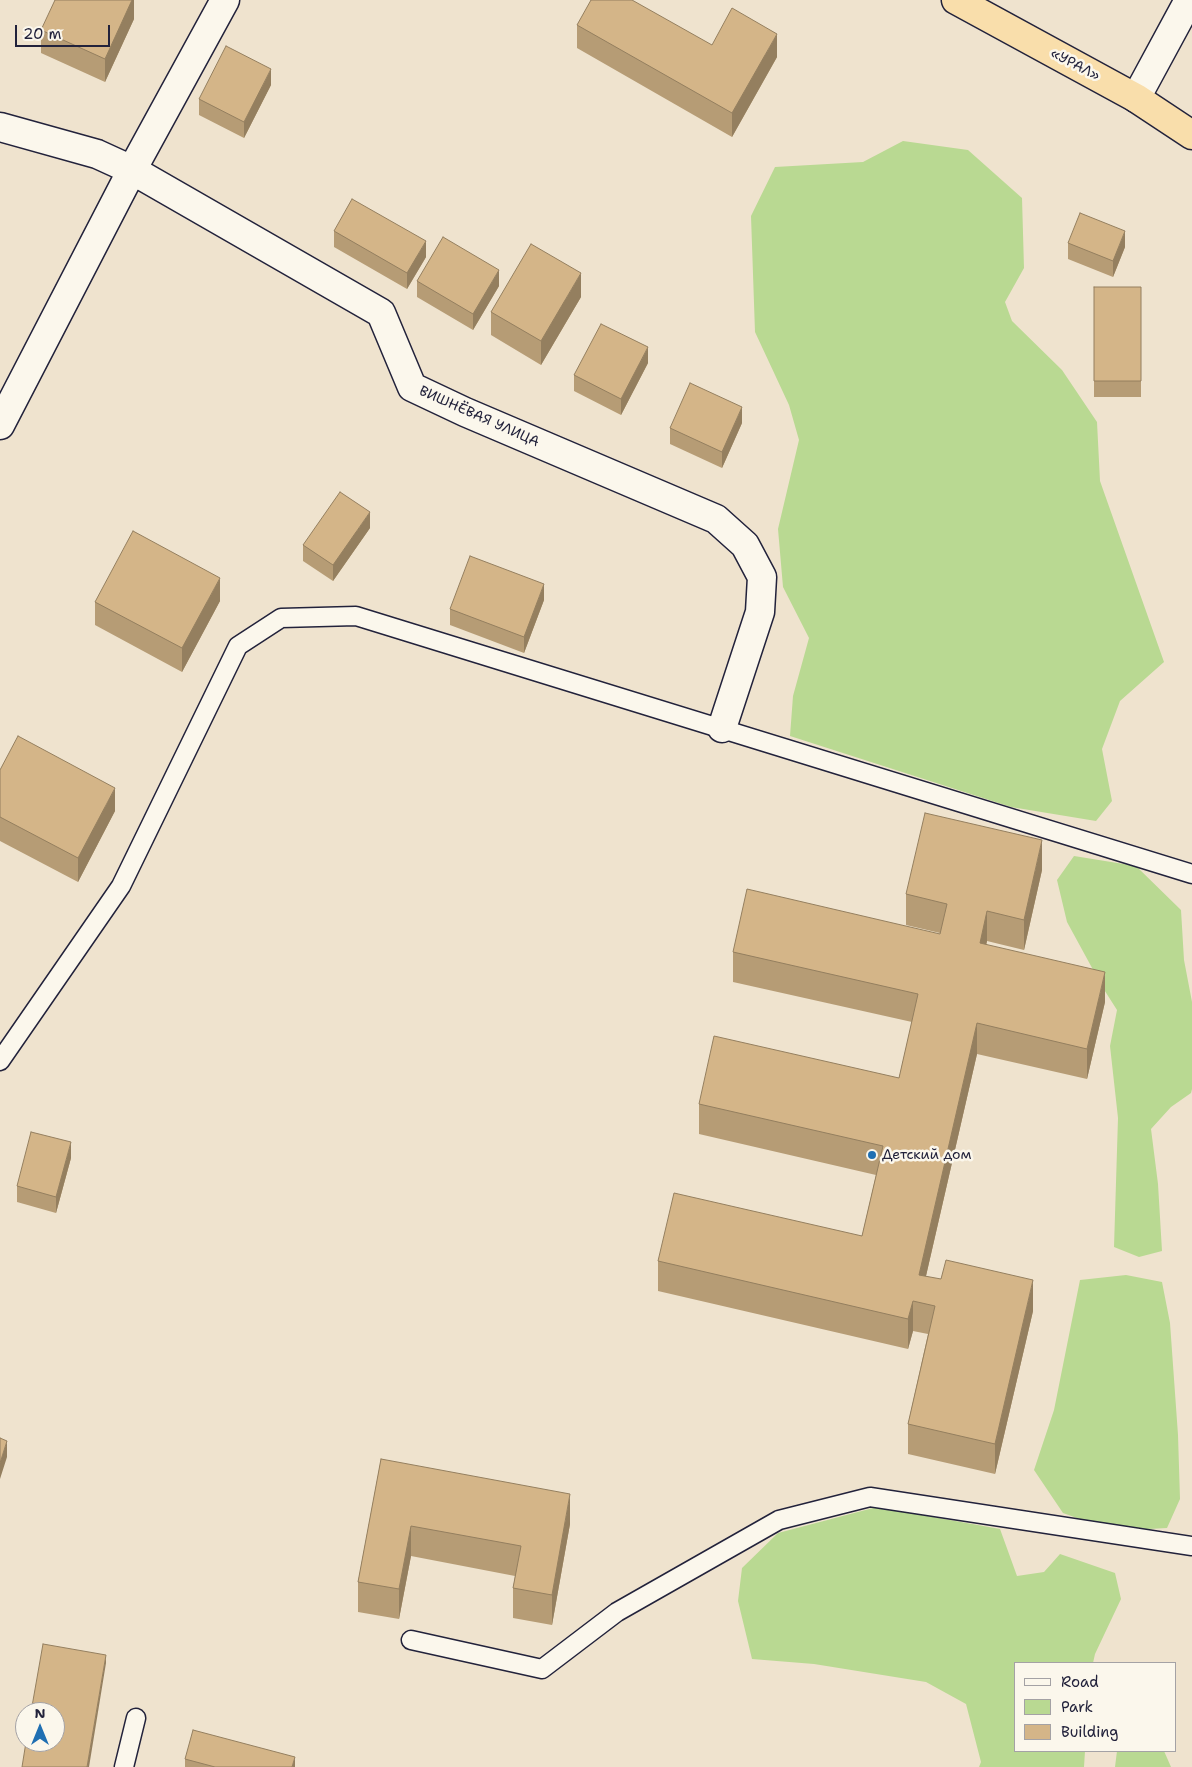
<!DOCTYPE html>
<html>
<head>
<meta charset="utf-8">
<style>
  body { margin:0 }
  #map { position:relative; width:1192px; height:1767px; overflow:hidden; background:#efe3ce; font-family:"Shantell Sans",sans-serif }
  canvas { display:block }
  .legend { position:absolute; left:1014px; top:1662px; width:162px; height:90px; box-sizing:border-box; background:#fbf7ec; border:1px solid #a4a2a5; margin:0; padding:6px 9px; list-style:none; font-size:15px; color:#22223b }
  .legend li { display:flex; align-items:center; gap:10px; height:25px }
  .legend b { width:25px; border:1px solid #a4a2a5 }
  .north { position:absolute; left:15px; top:1702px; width:50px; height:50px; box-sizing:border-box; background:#fbf7ec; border:1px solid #a4a2a5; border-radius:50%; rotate:0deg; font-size:14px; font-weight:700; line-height:20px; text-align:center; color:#22223b }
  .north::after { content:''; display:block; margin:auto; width:18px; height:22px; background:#1f6fb2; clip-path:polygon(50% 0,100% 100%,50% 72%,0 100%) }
  .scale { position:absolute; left:15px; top:25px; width:95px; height:22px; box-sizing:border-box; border:2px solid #22223b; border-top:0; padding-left:6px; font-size:15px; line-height:18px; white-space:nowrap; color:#22223b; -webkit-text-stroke:4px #fbf7ec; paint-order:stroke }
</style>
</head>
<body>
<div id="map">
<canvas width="1192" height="1767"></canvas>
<ul class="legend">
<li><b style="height:6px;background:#fbf7ec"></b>Road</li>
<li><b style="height:14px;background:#b9d992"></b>Park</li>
<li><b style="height:14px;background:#d4b588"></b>Building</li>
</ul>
<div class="north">N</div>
<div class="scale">20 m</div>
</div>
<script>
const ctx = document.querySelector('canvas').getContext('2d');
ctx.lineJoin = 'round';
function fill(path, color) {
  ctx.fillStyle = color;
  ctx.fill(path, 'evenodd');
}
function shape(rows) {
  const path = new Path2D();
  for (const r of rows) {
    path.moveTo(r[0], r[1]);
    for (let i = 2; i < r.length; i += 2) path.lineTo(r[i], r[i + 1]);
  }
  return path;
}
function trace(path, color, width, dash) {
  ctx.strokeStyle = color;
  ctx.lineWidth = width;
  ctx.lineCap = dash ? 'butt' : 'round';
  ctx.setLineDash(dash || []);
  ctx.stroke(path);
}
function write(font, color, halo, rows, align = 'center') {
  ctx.font = font + ' "Shantell Sans",sans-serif';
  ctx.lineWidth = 5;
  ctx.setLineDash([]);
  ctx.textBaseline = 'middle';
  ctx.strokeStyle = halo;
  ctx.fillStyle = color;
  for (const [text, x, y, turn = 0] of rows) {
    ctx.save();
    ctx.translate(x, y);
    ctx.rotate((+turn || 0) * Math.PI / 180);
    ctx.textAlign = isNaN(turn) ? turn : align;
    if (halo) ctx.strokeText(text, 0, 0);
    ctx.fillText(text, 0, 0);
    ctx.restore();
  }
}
fill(shape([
  [903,141,968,150,1022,198,1024,268,1005,302,1012,321,1062,370,1097,422,1100,481,1164,662,1120,701,1102,749,1112,801,1096,821,1011,807,790,736,793,696,809,638,783,587,778,529,799,440,789,405,755,332,751,216,775,167,863,162],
  [1074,856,1136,866,1181,910,1184,960,1192,1002,1192,1089,1191,1093,1171,1107,1151,1129,1158,1184,1162,1251,1139,1257,1114,1247,1118,1118,1110,1046,1117,1010,1103,988,1067,922,1057,880],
  [1126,1275,1162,1282,1170,1323,1178,1435,1180,1499,1167,1528,1113,1531,1063,1513,1034,1470,1054,1410,1080,1280],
  [877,1507,1000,1529,1017,1576,1044,1572,1060,1554,1115,1573,1121,1599,1095,1654,1093,1663,1016,1663,1016,1751,1085,1751,1084,1767,979,1767,981,1762,966,1704,926,1682,814,1664,752,1659,738,1601,742,1568,778,1533],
  [1117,1751,1164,1751,1171,1767,1115,1767]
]), '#b9d992');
const service = shape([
  [0,1061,121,886,238,646,281,618,356,616,1192,874],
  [411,1640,542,1669,617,1612,779,1520,870,1497,1192,1546],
  [124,1767,136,1718]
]);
const minor = shape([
  [1136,98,1189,0],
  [0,127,97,154,132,170,381,313,412,387,465,412,716,519,745,545,762,577,760,612,722,728],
  [0,425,132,170,225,0]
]);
const trunk = shape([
  [956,0,1136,98,1192,135]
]);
trace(service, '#22223b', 21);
trace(minor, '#22223b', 31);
trace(trunk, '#22223b', 31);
trace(service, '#fbf7ec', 18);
trace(minor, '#fbf7ec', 28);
trace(trunk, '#f9deab', 28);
fill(shape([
  [134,0,134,19,105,82,41,53,41,30],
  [577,25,712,45,777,57,732,137,577,48],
  [271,85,244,138,199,115,199,99],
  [334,231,426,257,407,289,334,247],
  [1068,243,1125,247,1113,277,1068,259],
  [417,281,499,286,473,330,417,297],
  [1094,287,1141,287,1141,397,1094,397],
  [581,297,541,365,491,335,491,312],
  [648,363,621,415,574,391,574,375],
  [742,423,722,468,670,444,670,428],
  [370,528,333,581,303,561,303,545],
  [544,600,524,653,450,625,450,609],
  [220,601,182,672,95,625,95,602],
  [0,770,115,811,78,882,0,841],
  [1042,870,1024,950,987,941,986,945,1105,1002,1087,1079,977,1054,926,1276,1033,1311,995,1474,908,1454,908,1424,928,1334,913,1331,908,1349,658,1291,658,1261,862,1236,876,1175,699,1134,699,1104,899,1078,912,1022,733,982,733,952,940,934,940,933,906,925,906,894],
  [71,1158,56,1213,17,1202,17,1186],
  [381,1459,570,1524,552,1625,513,1618,513,1588,515,1576,411,1556,399,1619,358,1612,358,1582],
  [185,1759,295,1767,185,1767]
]), '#b69c75');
fill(shape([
  [132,0,134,0,134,19,105,82,105,59],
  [777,34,777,57,732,137,732,113],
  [271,69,271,85,244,138,244,122],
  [1125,231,1125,247,1113,277,1113,261],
  [426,241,426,257,407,289,407,273],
  [499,270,499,286,473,330,473,314],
  [581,273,581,297,541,365,541,341],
  [648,347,648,363,621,415,621,399],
  [742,407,742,423,722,468,722,452],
  [370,512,370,528,333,581,333,565],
  [220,578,220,601,182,672,182,648],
  [544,584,544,600,524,653,524,637],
  [115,788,115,811,78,882,78,858],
  [1042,840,1042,870,1024,950,1024,920],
  [987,911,987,941,980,973,980,943],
  [1105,972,1105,1002,1087,1079,1087,1049],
  [977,1023,977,1054,920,1302,919,1275],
  [71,1142,71,1158,56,1213,56,1197],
  [1033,1280,1033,1311,995,1474,995,1444],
  [913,1301,913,1331,908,1349,908,1319],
  [7,1441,7,1457,0,1479,0,1463],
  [570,1494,570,1524,552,1625,552,1595],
  [411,1526,411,1556,399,1619,399,1589],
  [106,1655,106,1663,89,1767,87,1767],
  [295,1757,295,1767,292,1767]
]), '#947f5f');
const building = shape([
  [55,0,132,0,105,59,41,30,55,0],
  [591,0,632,0,712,45,732,8,777,34,732,113,577,25,591,0],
  [226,46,271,69,244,122,199,99,226,46],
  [352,199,426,241,407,273,334,231,352,199],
  [1080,213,1125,231,1113,261,1068,243,1080,213],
  [443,237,499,270,473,314,417,281,443,237],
  [531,244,581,273,541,341,491,312,531,244],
  [1094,287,1141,287,1141,381,1094,381,1094,287],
  [601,324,648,347,621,399,574,375,601,324],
  [690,383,742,407,722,452,670,428,690,383],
  [340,492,370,512,333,565,303,545,340,492],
  [133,531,220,578,182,648,95,602,133,531],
  [470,556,544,584,524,637,450,609,470,556],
  [18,736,115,788,78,858,0,817,0,770,18,736],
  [925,813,1042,840,1024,920,987,911,980,943,1105,972,1087,1049,977,1023,919,1275,941,1279,946,1260,1033,1280,995,1444,908,1424,935,1306,913,1301,908,1319,658,1261,674,1193,862,1236,883,1146,699,1104,714,1036,899,1078,918,994,733,952,747,889,940,934,947,904,906,894,925,813],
  [31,1132,71,1142,56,1197,17,1186,31,1132],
  [0,1438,7,1441,0,1463,0,1438],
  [381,1459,570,1494,552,1595,513,1588,521,1546,411,1526,399,1589,358,1582,381,1459],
  [43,1644,106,1655,87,1767,22,1767,26,1742,55,1742,55,1712,31,1712,43,1644],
  [193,1730,295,1757,292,1767,215,1767,185,1759,193,1730]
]);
fill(building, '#d4b588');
trace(building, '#947f5f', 1);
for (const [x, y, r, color] of [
  [872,1155,5,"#1f6fb2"]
]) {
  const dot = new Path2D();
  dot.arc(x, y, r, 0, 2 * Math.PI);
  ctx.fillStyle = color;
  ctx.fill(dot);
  trace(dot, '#fbf7ec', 2);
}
write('14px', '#22223b', '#fbf7ec', [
  ["«УРАЛ»",1075,65,28],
  ["ВИШНЁВАЯ УЛИЦА",479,417,24]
]);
write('14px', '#22223b', '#fbf7ec', [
  ["Детский дом",882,1155]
], 'left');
</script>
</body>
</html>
